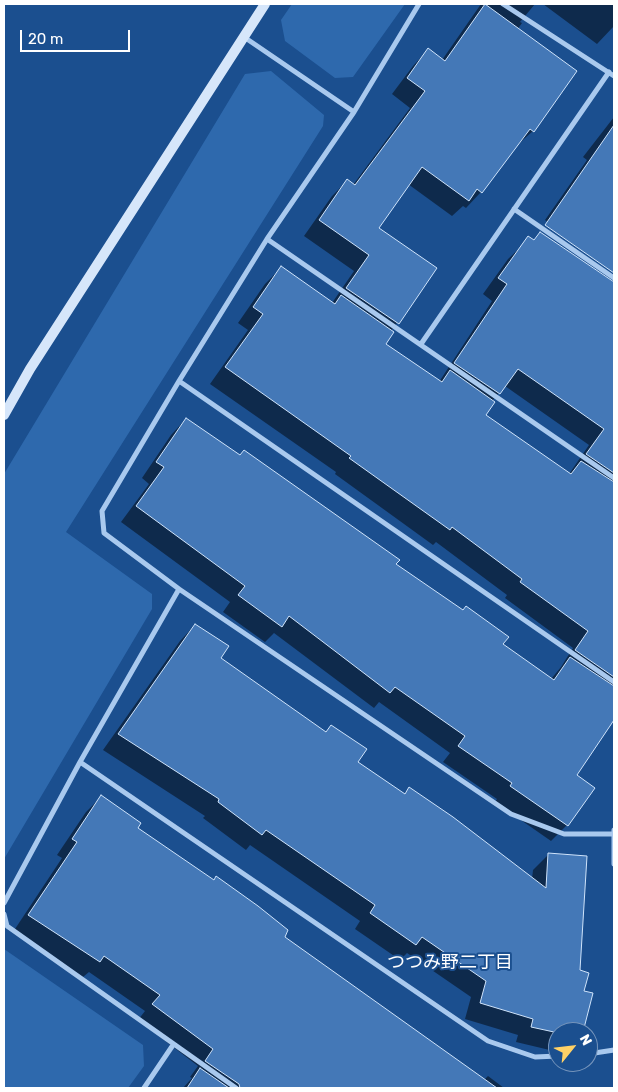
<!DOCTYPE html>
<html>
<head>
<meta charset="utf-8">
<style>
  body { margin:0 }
  #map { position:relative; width:618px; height:1092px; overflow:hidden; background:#1b4f8f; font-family:Rubik,sans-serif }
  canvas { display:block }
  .frame { position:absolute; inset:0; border:5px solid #fff; pointer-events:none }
  .north { position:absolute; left:548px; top:1022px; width:50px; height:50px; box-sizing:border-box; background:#1b4f8f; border:1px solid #7695bc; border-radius:50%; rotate:61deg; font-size:14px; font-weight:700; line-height:20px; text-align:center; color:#fff }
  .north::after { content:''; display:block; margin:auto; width:18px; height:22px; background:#ffd166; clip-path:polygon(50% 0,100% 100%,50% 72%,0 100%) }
  .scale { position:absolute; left:20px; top:30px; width:110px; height:22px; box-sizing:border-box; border:2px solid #fff; border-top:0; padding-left:6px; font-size:15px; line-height:18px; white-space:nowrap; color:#fff; -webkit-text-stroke:4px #1b4f8f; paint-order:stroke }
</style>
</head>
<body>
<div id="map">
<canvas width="618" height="1092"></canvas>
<div class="frame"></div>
<div class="north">N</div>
<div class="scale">20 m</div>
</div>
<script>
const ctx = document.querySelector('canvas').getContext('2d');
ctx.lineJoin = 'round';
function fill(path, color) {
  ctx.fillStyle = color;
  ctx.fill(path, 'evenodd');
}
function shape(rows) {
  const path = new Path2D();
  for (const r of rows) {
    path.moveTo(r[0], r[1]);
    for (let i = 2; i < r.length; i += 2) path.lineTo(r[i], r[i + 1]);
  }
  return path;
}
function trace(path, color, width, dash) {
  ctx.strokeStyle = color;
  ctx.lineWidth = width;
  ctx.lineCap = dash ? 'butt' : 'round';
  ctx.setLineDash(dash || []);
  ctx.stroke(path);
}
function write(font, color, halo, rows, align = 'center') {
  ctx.font = font + ' Rubik,"Noto Sans JP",sans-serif';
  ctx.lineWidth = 4;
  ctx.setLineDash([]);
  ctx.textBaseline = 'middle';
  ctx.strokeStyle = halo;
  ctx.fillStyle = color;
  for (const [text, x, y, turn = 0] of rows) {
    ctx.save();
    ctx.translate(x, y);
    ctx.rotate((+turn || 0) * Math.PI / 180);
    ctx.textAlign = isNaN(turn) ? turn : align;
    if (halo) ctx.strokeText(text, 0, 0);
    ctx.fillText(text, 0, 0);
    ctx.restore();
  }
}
fill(shape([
  [292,4,405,4,353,77,335,78,285,41,281,20],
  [271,71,324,115,323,126,66,532,152,594,152,609,4,859,4,474,245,74],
  [4,949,143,1045,144,1066,128,1088,4,1088]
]), '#2e69ad');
fill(shape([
  [481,4,535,4,520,22,522,23,517,30,533,131,516,146,481,192,466,208,463,206,452,216,408,184,377,228,436,268,391,331,384,344,439,382,492,301,483,294,508,259,524,244,614,309,614,683,601,702,614,712,614,718,576,776,593,788,567,825,551,841,495,802,497,799,443,762,450,753,379,702,374,708,274,633,265,642,223,612,230,602,121,522,149,484,142,478,171,435,186,419,395,565,551,679,561,667,573,648,505,598,507,595,436,542,433,545,335,474,336,472,210,384,248,330,238,323,265,284,281,268,332,303,354,271,304,236,332,196,347,181,353,185,410,108,392,94,413,66,428,50,442,60],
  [505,386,589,445,569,474,485,415,492,401],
  [543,4,614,4,614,26,597,44],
  [614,117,614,269,545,220,587,160,583,157],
  [195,625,219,659,325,733,331,726,356,762,404,794,409,789,532,879,533,870,549,854,583,992,582,1032,558,1032,558,1052,516,1042,518,1035,465,1019,471,997,407,953,400,960,355,929,360,921,250,845,246,850,203,818,205,816,103,750,180,641],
  [101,797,136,828,283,937,484,1080,488,1076,504,1088,183,1088,192,1078,190,1077,198,1066,138,1020,145,1011,89,972,83,977,13,932,62,858,57,855,86,812]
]), '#0007');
const building = shape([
  [485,4,577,71,534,132,530,129,482,193,477,189,469,201,422,167,379,228,437,268,399,324,346,288,369,255,319,220,347,179,355,185,425,91,407,78,428,48,445,61,485,4],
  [614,125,614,273,545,225,614,125],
  [540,232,614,282,614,473,586,454,604,429,518,369,500,394,454,363,507,284,498,278,528,236,534,240,540,232],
  [281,266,335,304,341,295,394,332,386,344,442,382,450,370,495,402,486,415,571,474,581,461,614,482,614,677,575,650,588,631,520,582,522,579,452,527,450,530,349,458,351,456,225,367,263,314,253,307,281,266],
  [186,418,240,455,244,450,400,560,396,564,463,610,466,606,509,637,503,644,554,680,570,657,614,686,614,720,577,775,595,788,568,826,510,786,512,783,458,746,465,736,395,687,390,693,289,616,282,627,238,595,245,586,136,506,164,467,156,462,186,418],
  [195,624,229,646,221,658,326,732,331,725,367,749,358,762,405,794,409,787,453,817,546,888,548,853,587,856,580,970,589,973,584,991,593,993,583,1032,554,1032,531,1027,533,1019,480,1003,486,981,422,937,416,945,370,913,375,905,266,830,262,835,218,802,219,799,118,734,195,624],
  [101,795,141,823,138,828,214,880,216,876,258,906,288,930,285,937,497,1088,240,1088,239,1084,205,1061,213,1049,152,1004,160,995,104,956,100,962,28,915,77,842,72,839,101,795],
  [200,1068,229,1088,187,1088,200,1068]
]);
fill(building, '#4478b7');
trace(building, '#cfe3fa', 1);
trace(shape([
  [503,4,614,76],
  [244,37,354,112],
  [514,209,614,278],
  [267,239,614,478],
  [421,344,609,72],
  [179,381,614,682],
  [179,589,511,814,564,834,613,834],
  [80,762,488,1041,535,1057,558,1056],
  [614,830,614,864],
  [4,903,80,762,179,589,104,533,102,511,179,381,267,239,354,112,419,4],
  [4,914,7,926,236,1088],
  [588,1054,614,1050],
  [144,1088,173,1045]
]), '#a9c9ee', 5);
trace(shape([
  [4,415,30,369,265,4]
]), '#d6e6fa', 10);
write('18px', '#fff', '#1b4f8f', [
  ["つつみ野二丁目",450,963]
]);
</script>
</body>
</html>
